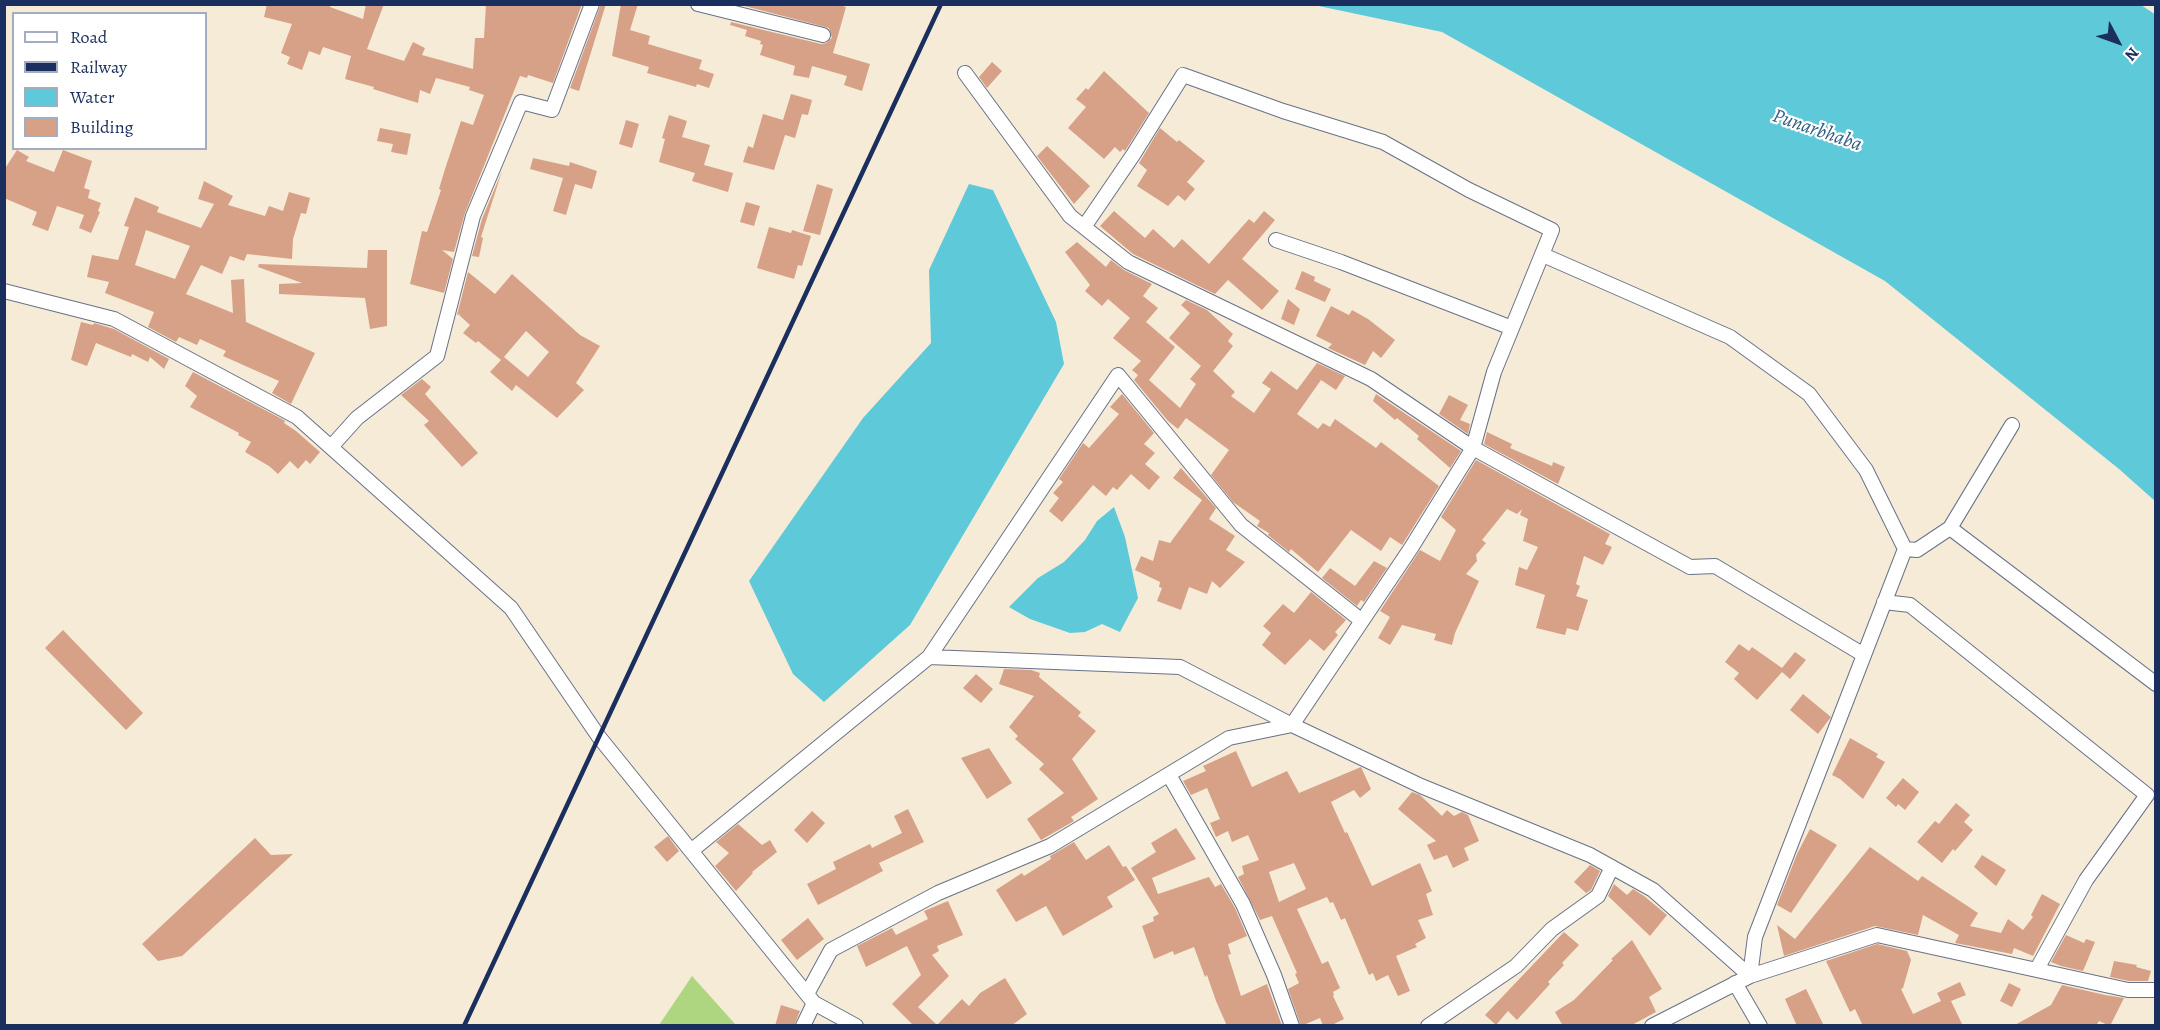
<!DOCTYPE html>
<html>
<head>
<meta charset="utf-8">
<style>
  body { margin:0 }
  #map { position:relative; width:2160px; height:1030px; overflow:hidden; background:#f6ebd7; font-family:Alegreya,serif }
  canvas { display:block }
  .frame { position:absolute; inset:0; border:6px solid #1b2f5e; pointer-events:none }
  .legend { position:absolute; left:12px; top:12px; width:195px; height:138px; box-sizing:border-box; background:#fff; border:2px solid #a4acbf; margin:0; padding:8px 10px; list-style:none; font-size:18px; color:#1b2f5e }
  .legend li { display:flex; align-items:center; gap:12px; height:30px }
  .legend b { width:30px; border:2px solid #a4acbf }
  .north { position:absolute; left:2088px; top:12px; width:60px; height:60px; -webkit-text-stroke:4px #fff; paint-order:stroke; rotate:131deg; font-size:16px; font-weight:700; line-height:24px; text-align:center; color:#1b2f5e }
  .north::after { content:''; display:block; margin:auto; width:21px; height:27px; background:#1b2f5e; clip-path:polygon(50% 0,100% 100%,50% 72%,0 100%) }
</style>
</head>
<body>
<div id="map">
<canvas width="2160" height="1030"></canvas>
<div class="frame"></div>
<ul class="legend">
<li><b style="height:8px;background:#fff"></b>Road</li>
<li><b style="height:8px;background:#1b2f5e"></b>Railway</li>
<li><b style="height:16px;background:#5ec9d8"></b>Water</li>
<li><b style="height:16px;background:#d7a187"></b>Building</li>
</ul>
<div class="north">N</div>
</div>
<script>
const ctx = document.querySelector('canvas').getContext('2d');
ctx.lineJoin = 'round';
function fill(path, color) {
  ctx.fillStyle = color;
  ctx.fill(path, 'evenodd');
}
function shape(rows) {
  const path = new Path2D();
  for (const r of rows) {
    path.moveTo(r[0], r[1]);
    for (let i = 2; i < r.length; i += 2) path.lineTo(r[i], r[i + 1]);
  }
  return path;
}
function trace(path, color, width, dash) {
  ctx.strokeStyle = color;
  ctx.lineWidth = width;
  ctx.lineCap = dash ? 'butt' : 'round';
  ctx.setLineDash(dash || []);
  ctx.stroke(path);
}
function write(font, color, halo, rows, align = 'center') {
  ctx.font = font + ' Alegreya,serif';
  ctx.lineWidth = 4.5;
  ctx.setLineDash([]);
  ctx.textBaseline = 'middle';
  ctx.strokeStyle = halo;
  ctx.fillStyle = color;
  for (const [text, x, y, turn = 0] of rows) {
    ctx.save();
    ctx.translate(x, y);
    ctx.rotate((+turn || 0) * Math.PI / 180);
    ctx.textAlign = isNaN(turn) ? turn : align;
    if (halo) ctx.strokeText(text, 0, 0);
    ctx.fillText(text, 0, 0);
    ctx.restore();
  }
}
fill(shape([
  [692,976,736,1025,659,1025]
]), '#aed680');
fill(shape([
  [1314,5,2141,5,2156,15,2155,501,2119,469,1885,281,1442,32],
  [969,184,993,190,1056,322,1064,364,910,625,824,702,793,674,749,581,863,418,931,343,929,270],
  [1114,507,1125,537,1138,598,1120,632,1102,624,1085,632,1070,633,1030,619,1009,607,1038,578,1064,562,1085,540,1097,521]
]), '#5ec9d8');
fill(shape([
  [267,4,330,4,330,7,363,19,366,4,384,4,367,49,404,61,413,42,425,48,422,55,473,69,475,38,484,38,486,4,582,4,553,83,528,75,527,78,520,76,465,213,454,252,442,250,453,259,444,293,410,284,422,231,427,232,441,190,439,189,445,169,461,121,473,125,484,95,469,90,470,87,436,78,430,94,420,90,418,103,373,89,374,87,345,79,351,56,323,47,320,55,309,51,302,70,287,64,290,57,281,53,292,24,264,17],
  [601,4,606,4,579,91,570,88],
  [621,4,638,4,630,30,650,36,648,44,702,60,699,69,714,74,709,88,697,84,696,87,647,73,649,67,612,56],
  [737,4,836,4,846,7,833,53,870,64,862,91,844,85,847,76,812,66,809,78,793,75,795,66,760,55,763,45,760,44,761,41,745,36,747,30,730,25,731,22,821,44,826,43,832,38,829,28],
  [992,62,1002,71,987,88,979,77],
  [1104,71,1149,113,1125,151,1123,149,1120,152,1115,147,1104,159,1068,128,1086,107,1076,99,1086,88,1088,90],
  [791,94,812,100,808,115,802,114,795,138,785,135,774,170,743,162,748,146,753,148,763,114,783,120],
  [669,115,687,121,682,137,710,145,704,165,733,173,728,192,692,181,695,173,659,162,665,139,662,138],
  [626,120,639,124,632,148,619,144],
  [380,128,411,134,407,155,391,152,393,144,377,141],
  [1160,128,1177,142,1179,140,1205,161,1187,182,1195,189,1185,201,1178,195,1168,206,1137,186,1147,170,1139,163],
  [1047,146,1090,186,1074,204,1037,156],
  [17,150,29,157,26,161,54,172,63,150,92,161,84,188,90,190,88,198,101,203,98,211,100,212,91,233,79,228,84,215,57,206,48,231,32,225,37,212,4,198,4,170],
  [533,158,569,166,570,162,597,171,592,189,575,184,566,215,553,211,563,178,530,169],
  [502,171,481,237,483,238,479,257,472,256,482,219],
  [204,181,233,196,228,205,265,216,269,206,283,211,289,192,310,198,306,214,301,213,293,239,292,259,247,254,244,261,230,256,222,274,201,265,186,294,233,313,231,280,244,279,246,322,315,353,291,404,272,393,279,381,223,356,226,351,200,339,197,345,179,337,176,342,148,327,154,312,105,293,109,282,87,277,92,255,118,260,129,227,124,226,135,197,159,207,157,212,201,228,214,204,198,199],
  [146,230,190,246,175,279,135,265],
  [817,184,833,189,820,235,803,231],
  [746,202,760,206,754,226,740,222],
  [1114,211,1145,238,1153,229,1174,248,1182,239,1209,264,1249,219,1254,223,1264,211,1275,220,1242,259,1279,291,1262,310,1228,280,1215,294,1133,254,1100,226],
  [769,227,791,233,792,230,811,236,802,266,798,265,794,279,757,268],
  [1077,242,1106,267,1111,260,1124,270,1152,284,1143,296,1158,308,1146,322,1175,347,1149,380,1180,408,1196,384,1190,379,1201,366,1169,338,1190,313,1181,305,1186,300,1207,310,1233,334,1228,341,1233,346,1213,371,1235,392,1231,396,1254,413,1271,389,1262,383,1271,371,1297,390,1317,363,1345,376,1336,390,1321,380,1297,414,1318,429,1323,423,1330,427,1335,419,1376,448,1381,442,1439,486,1402,545,1390,537,1381,551,1351,530,1318,572,1291,549,1289,552,1268,535,1269,533,1257,526,1260,521,1233,502,1211,475,1229,450,1186,418,1178,429,1168,421,1134,380,1138,375,1132,370,1141,361,1113,338,1130,318,1108,299,1102,306,1085,291,1090,285,1065,252],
  [368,250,387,250,387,326,370,329,365,298,279,294,279,284,302,283,258,267,259,264,367,268],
  [1302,271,1315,277,1314,281,1331,289,1325,302,1295,289],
  [468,272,495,294,512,274,580,335,600,346,576,383,584,390,557,418,516,385,512,391,490,372,501,360,478,341,476,343,463,333,470,325,459,315,461,314,457,315],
  [526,331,549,352,528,377,504,357],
  [1288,299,1300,309,1294,325,1281,319],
  [1331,306,1349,315,1352,310,1368,319,1395,340,1381,358,1373,351,1365,365,1328,348,1332,344,1316,336],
  [81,322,93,325,94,323,114,329,169,359,164,369,150,357,148,362,132,354,131,357,96,343,87,366,71,360],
  [193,372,282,419,285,421,284,423,296,431,320,452,310,464,306,460,298,469,290,461,278,474,269,466,245,452,251,442,238,435,239,433,190,407,197,396,185,386],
  [422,379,431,387,425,394,478,453,462,467,424,425,429,421,401,395],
  [1122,394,1154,433,1144,444,1155,453,1145,464,1160,477,1149,490,1131,474,1117,490,1113,487,1106,496,1093,485,1062,522,1049,511,1059,498,1053,493,1063,482,1059,479,1083,443,1089,448,1119,414,1110,407],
  [1376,394,1461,451,1450,468,1417,439,1419,436,1397,418,1395,420,1373,401],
  [1449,395,1468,405,1460,420,1470,424,1468,434,1439,414],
  [1487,432,1512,444,1510,448,1552,466,1553,462,1565,467,1558,484,1484,444],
  [1476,460,1610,534,1605,544,1612,547,1603,565,1584,556,1576,584,1580,586,1576,596,1588,600,1578,631,1567,628,1565,635,1536,628,1545,595,1515,585,1519,567,1527,570,1538,547,1523,541,1528,519,1520,515,1522,509,1517,514,1507,509,1482,540,1486,543,1476,555,1477,561,1466,574,1479,581,1455,633,1452,645,1434,640,1436,634,1402,625,1390,645,1378,638,1390,617,1380,611,1420,550,1440,561,1456,530,1441,517],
  [1181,468,1216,508,1209,519,1235,536,1226,550,1245,562,1220,588,1212,581,1207,594,1189,587,1181,610,1157,601,1162,588,1159,587,1160,582,1135,570,1141,556,1153,561,1159,540,1170,543,1202,500,1173,478],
  [1374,561,1387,568,1364,602,1361,600,1357,606,1322,578,1330,568,1355,586],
  [1311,592,1346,620,1335,632,1338,635,1324,651,1310,639,1285,665,1262,645,1271,633,1263,626,1283,604,1294,613],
  [63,630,143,713,126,730,45,648],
  [1739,644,1749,651,1752,647,1782,668,1795,652,1806,660,1790,679,1782,672,1757,700,1734,679,1739,673,1725,662],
  [1004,669,1031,670,1040,673,1039,677,1081,712,1078,716,1096,731,1072,759,1098,799,1071,817,1074,821,1041,840,1027,819,1064,793,1039,769,1044,764,1015,739,1018,736,1009,727,1034,696,999,684],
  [976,674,993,689,981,703,963,688],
  [1803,694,1831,717,1818,734,1790,710],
  [1850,738,1878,754,1876,757,1885,762,1863,799,1840,779,1832,775],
  [989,748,1012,783,987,799,961,758],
  [1236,751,1252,787,1287,771,1299,793,1361,767,1371,789,1360,798,1354,790,1331,802,1345,833,1347,832,1372,886,1420,863,1432,891,1426,894,1433,915,1418,920,1426,938,1415,944,1417,947,1396,956,1410,991,1398,996,1388,975,1376,981,1373,973,1369,975,1345,918,1341,920,1333,902,1330,903,1327,897,1297,909,1322,964,1328,961,1340,988,1333,992,1334,995,1333,996,1344,1019,1330,1026,1323,1026,1320,1018,1301,1026,1288,989,1299,983,1295,974,1297,973,1272,916,1260,920,1238,877,1244,874,1242,866,1259,860,1248,835,1232,842,1228,831,1216,837,1210,823,1220,819,1207,788,1191,795,1183,781,1206,771,1203,766],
  [1294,863,1306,889,1279,902,1269,872],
  [1903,778,1919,792,1905,810,1898,804,1896,807,1886,798],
  [1412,792,1420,795,1442,816,1447,810,1454,816,1462,812,1468,815,1479,841,1464,848,1469,860,1453,868,1447,855,1434,860,1427,845,1436,841,1398,809],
  [1956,803,1970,815,1964,822,1973,830,1955,851,1953,849,1942,863,1917,842,1935,821,1939,824],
  [908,809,924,842,879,863,883,871,818,905,807,884,836,869,833,862,870,844,872,848,902,833,894,816],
  [812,811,825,823,807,843,794,830],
  [738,824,762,845,770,840,777,852,752,872,753,873,736,891,715,866,729,853,716,842],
  [1176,828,1196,859,1152,878,1158,894,1209,877,1215,887,1221,884,1235,908,1247,936,1228,944,1231,954,1228,955,1241,996,1267,984,1282,1026,1227,1026,1216,1001,1207,975,1205,977,1194,947,1174,955,1173,951,1154,959,1142,926,1154,921,1153,917,1159,914,1131,868,1156,852,1151,843],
  [1810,829,1837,845,1791,913,1777,905,1797,854],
  [668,836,679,851,667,862,654,847],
  [255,838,271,855,293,854,182,956,158,961,142,944],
  [1074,842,1086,860,1109,845,1123,867,1126,866,1135,880,1107,897,1113,907,1063,936,1046,906,1016,922,996,890,1022,873,1024,876,1051,859,1050,856],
  [1870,847,1918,881,1922,876,1978,913,1970,926,2001,933,2008,919,2023,930,2033,917,2031,915,2042,894,2060,904,2033,956,2014,948,2012,954,1955,943,1959,935,1923,915,1918,935,1875,926,1784,956,1777,925,1795,939],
  [1982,855,2006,870,1996,886,1974,867],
  [1590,865,1600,871,1591,890,1586,893,1574,882],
  [1614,884,1627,895,1633,889,1644,896,1667,915,1650,936,1608,896],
  [948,901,963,935,937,946,939,951,932,955,949,976,918,1007,937,1025,962,999,969,1006,980,993,1005,978,1027,1014,1011,1026,914,1026,892,1004,921,975,907,946,866,967,857,946,892,928,896,935,928,919,924,911],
  [808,918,824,939,797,960,781,940],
  [1564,932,1579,945,1562,963,1564,965,1548,982,1550,984,1517,1020,1508,1011,1496,1025,1485,1015],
  [2066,935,2084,943,2086,939,2095,942,2083,971,2061,966,2051,962],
  [1632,940,1662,989,1649,997,1656,1012,1630,1026,1563,1026,1555,1012,1574,1000,1613,960,1611,959],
  [1877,944,1907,951,1911,960,1903,988,1901,989,1913,1014,1941,1001,1937,993,1960,982,1966,995,1951,1001,1963,1026,1863,1026,1855,1009,1850,1012,1826,961],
  [2114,961,2137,965,2136,967,2151,971,2148,981,2129,981,2110,977],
  [2009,983,2021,989,2012,1007,2000,1001],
  [2062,985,2105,995,2124,998,2110,1026,2099,1021,2096,1026,2013,1026,2051,1005],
  [1806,989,1824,1026,1797,1026,1785,999],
  [781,1005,800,1011,794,1026,775,1026]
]), '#d7a187');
const street = shape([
  [698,4,823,35],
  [965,73,1070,216,1128,262,1371,379,1473,448,1690,567,1715,566,1864,655],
  [1084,227,1133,155,1183,75,1283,111,1383,142,1469,190,1552,230,1494,372,1473,448,1411,548,1292,725,1421,786,1590,855,1653,890,1750,976,1755,937,1905,549,1866,470,1809,394,1730,337,1543,255],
  [1276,240,1341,262,1512,328],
  [4,291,114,319,297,417,511,608,599,737,814,1003,856,1026],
  [331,447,357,418,437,356,473,216,521,102,552,110,592,4],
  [1950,528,2012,425],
  [1905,549,1917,550,1950,528,2156,684],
  [1884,602,1910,605,2147,795,2086,880,2037,969],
  [929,657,1118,375,1241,525,1362,621],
  [1169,775,1243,904,1274,975,1292,1026],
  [691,851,929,657,1180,667,1292,725,1229,738,1050,846,938,893,831,950,807,994],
  [1735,983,1760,1026],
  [803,1026,814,1003],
  [1428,1026,1516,966,1552,929,1598,896,1612,867],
  [1652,1026,1750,976,1877,935,2128,990,2156,990]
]);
trace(street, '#687188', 16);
trace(street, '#fff', 14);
trace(shape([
  [464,1026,941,4]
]), '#1b2f5e', 4.5);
write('italic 20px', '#2f5d83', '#fff', [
  ["Punarbhaba",1817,131,19]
]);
</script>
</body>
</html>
